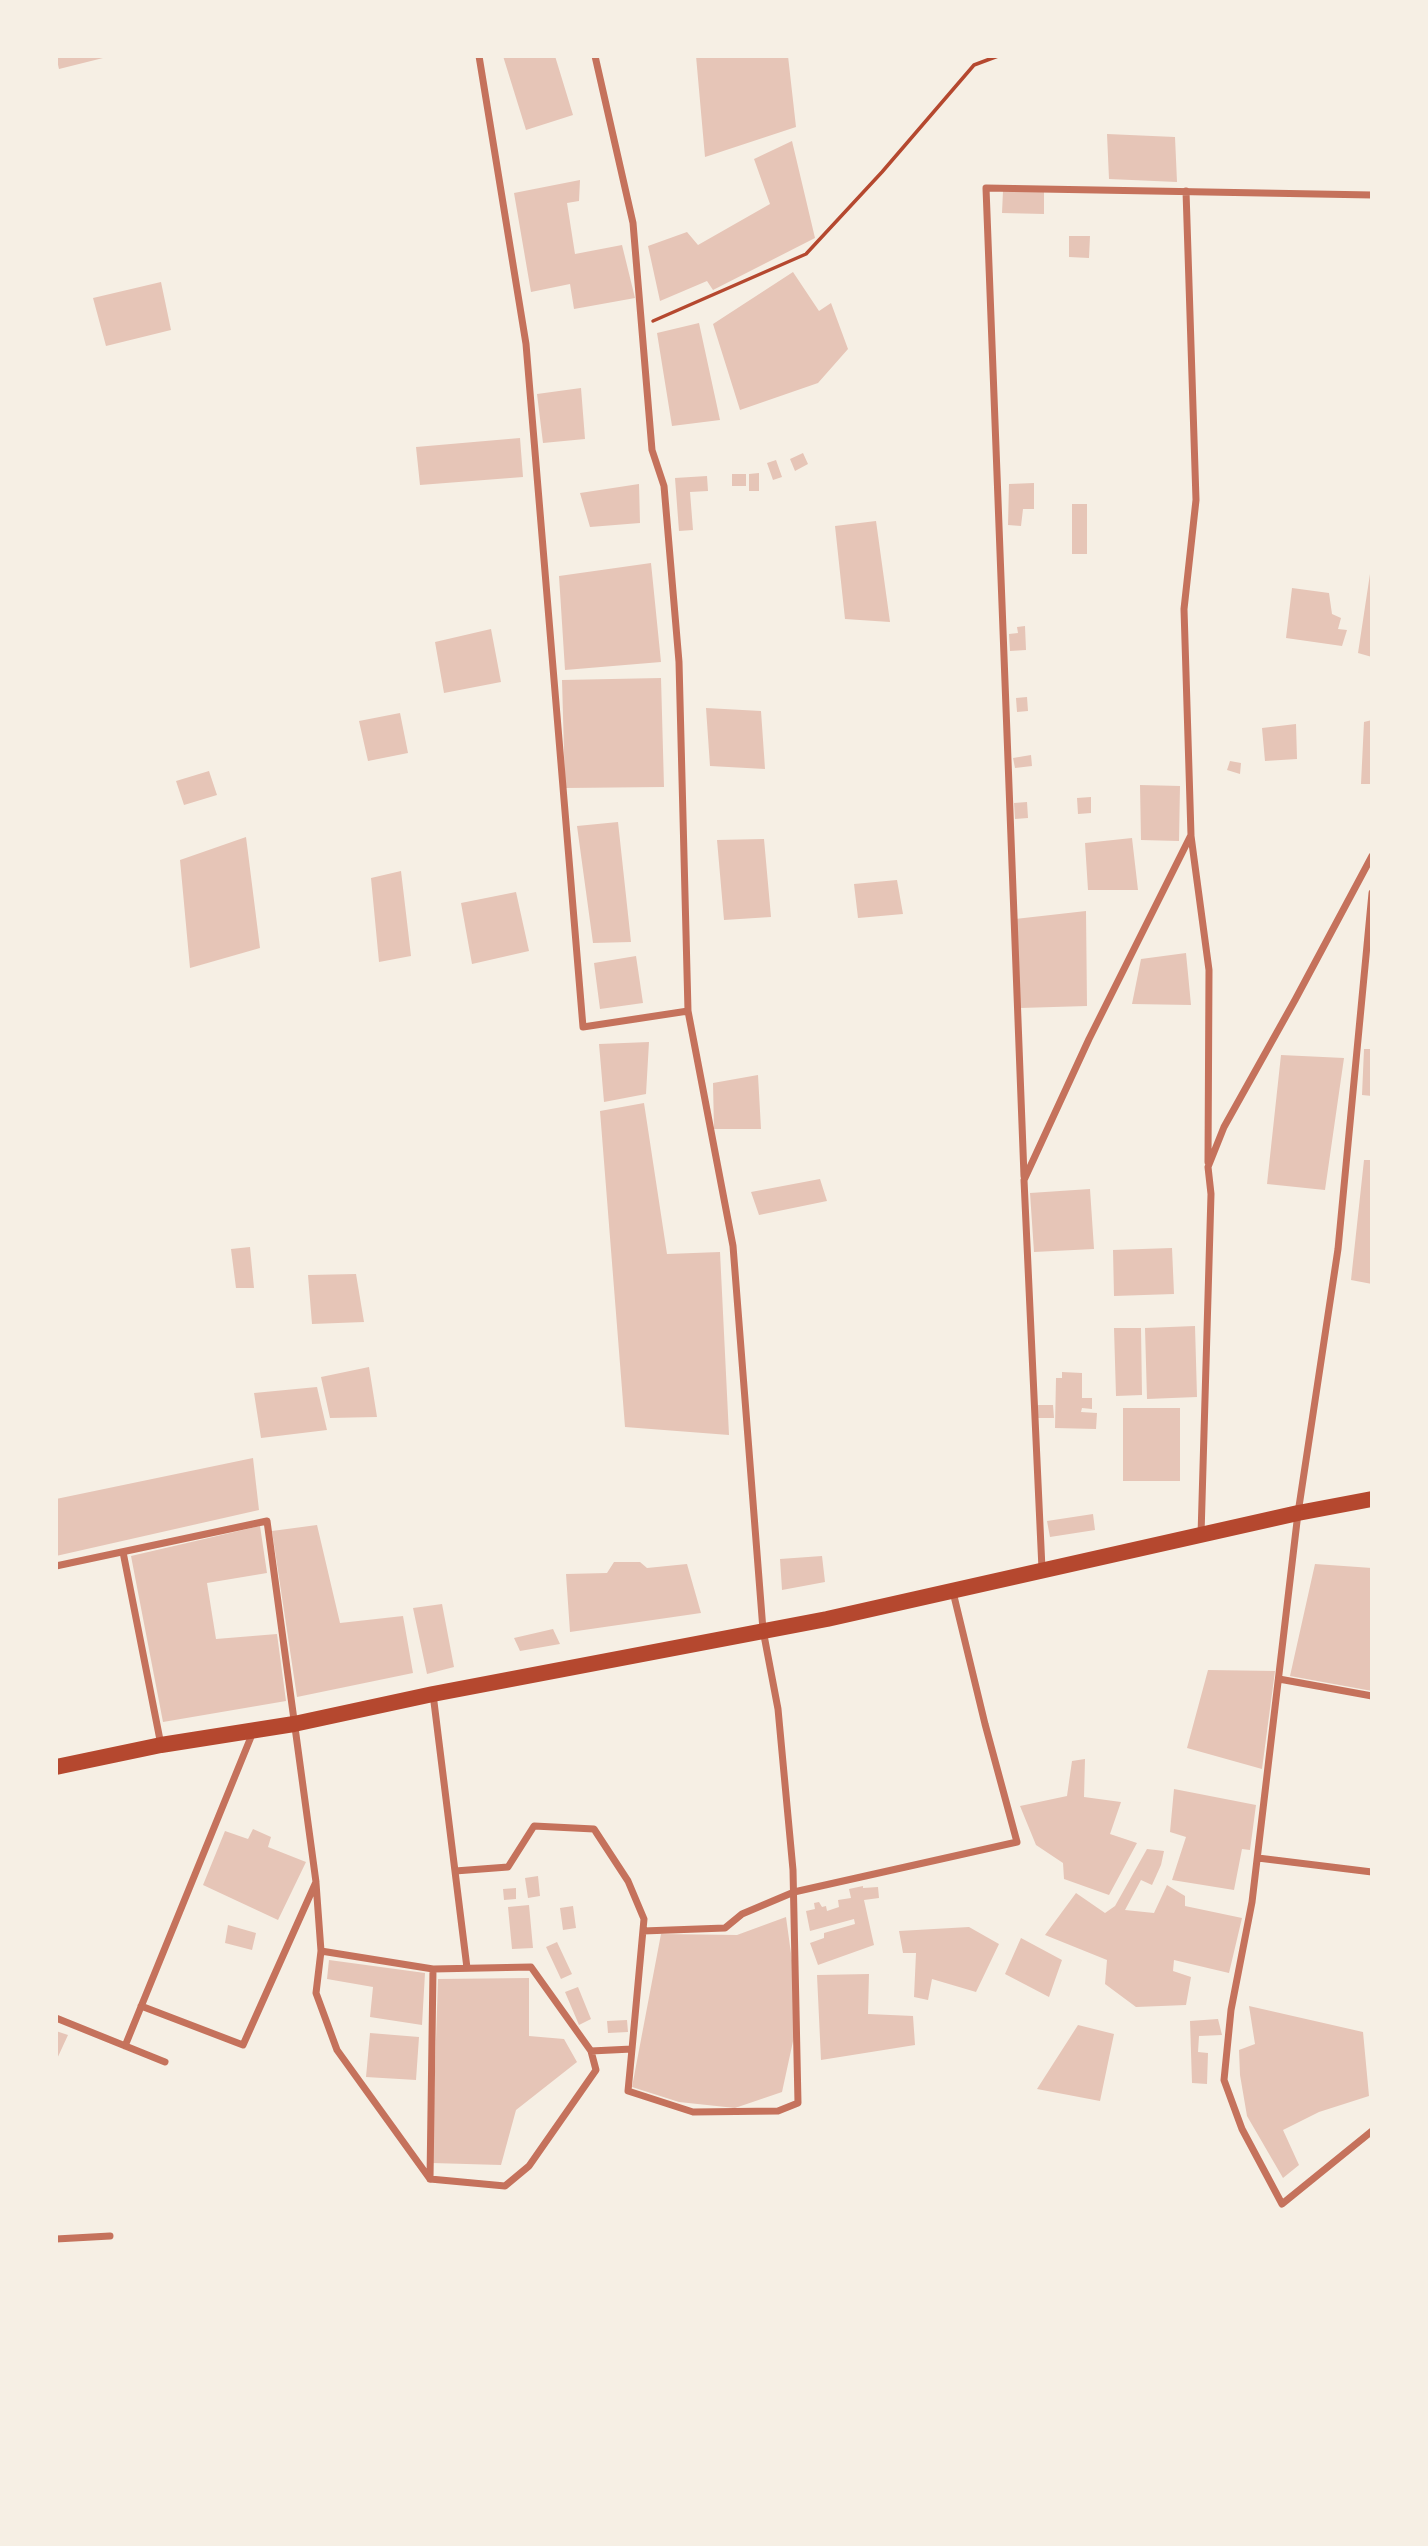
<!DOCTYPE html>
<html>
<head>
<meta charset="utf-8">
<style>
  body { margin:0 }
  #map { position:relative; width:1428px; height:2546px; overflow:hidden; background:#f6efe4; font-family:Commissioner,sans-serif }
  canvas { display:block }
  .frame { position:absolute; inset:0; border:58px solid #f6efe4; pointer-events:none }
</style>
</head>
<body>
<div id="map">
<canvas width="1428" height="2546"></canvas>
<div class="frame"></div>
</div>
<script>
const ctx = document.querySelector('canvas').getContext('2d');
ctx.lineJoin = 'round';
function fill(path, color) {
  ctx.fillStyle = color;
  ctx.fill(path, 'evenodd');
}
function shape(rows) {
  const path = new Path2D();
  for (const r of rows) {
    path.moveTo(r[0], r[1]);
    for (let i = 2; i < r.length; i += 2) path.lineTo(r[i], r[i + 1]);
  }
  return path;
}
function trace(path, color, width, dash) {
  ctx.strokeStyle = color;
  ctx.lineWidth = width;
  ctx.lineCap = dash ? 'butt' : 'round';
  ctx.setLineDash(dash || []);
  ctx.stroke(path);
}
fill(shape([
  [56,56,107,56,107,57,59,69],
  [503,56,555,56,573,115,526,130],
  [696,56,788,56,796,127,705,157],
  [1107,134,1175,137,1177,182,1109,179],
  [792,141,815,238,713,290,707,281,660,301,648,246,687,232,698,245,770,204,754,159],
  [580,180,579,201,567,203,575,254,622,245,635,298,574,309,570,284,531,292,514,193],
  [1003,191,1044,192,1044,214,1002,213],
  [1069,236,1090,236,1089,258,1069,257],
  [793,272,819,311,831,303,848,349,818,383,740,410,713,324],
  [161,282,171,330,106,346,93,298],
  [699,323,720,420,672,426,657,333],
  [581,388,585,439,543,443,537,394],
  [520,438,523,477,420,485,416,447],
  [803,453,808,464,795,471,790,459],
  [776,460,782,477,773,480,767,463],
  [759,473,759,491,749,491,749,474],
  [732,474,746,474,746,486,732,486],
  [707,476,708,491,690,492,693,530,679,531,675,478],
  [1034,483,1034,509,1023,509,1021,526,1008,525,1009,484],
  [639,484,640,523,590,527,580,493],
  [1072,504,1087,504,1087,554,1072,554],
  [876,521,890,622,845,619,835,526],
  [651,563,661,662,565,670,559,576],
  [1370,574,1372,574,1372,657,1358,653],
  [1292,588,1329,593,1332,614,1341,618,1338,629,1347,630,1342,646,1286,638],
  [1025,626,1026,650,1010,651,1009,634,1018,633,1017,627],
  [491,629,501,682,444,693,435,642],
  [661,678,664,787,565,788,562,680],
  [1027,697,1028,711,1017,712,1016,698],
  [706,708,761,711,765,769,710,766],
  [400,713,408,753,368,761,359,721],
  [1372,720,1372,784,1361,784,1364,722],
  [1296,724,1297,759,1265,761,1262,728],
  [1031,755,1032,766,1015,768,1013,758],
  [1230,761,1241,763,1240,774,1227,770],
  [209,771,217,795,184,805,176,781],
  [1140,785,1180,786,1179,841,1141,840],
  [1091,797,1091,813,1078,814,1077,798],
  [1027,802,1028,818,1015,819,1014,803],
  [618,822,631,942,593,943,577,826],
  [246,837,260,948,190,968,180,860],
  [1132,838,1138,890,1088,890,1085,843],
  [764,839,771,917,724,920,717,840],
  [401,871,411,956,379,962,371,878],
  [897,880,903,914,858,918,854,884],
  [516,892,529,951,472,964,461,903],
  [1086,911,1087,1006,1020,1008,1015,919],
  [1186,953,1191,1005,1132,1004,1141,959],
  [636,956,643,1003,600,1009,594,963],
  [649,1042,646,1094,604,1102,599,1044],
  [1364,1049,1372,1049,1372,1096,1362,1095],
  [1281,1055,1344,1058,1325,1190,1267,1184],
  [758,1075,761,1129,714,1129,713,1083],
  [644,1103,667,1254,720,1252,729,1435,625,1427,600,1111],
  [1364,1160,1372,1160,1372,1284,1351,1280],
  [820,1179,827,1201,759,1215,751,1192],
  [1090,1189,1094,1249,1034,1252,1030,1193],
  [250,1247,254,1288,236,1288,231,1249],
  [1172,1248,1174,1294,1114,1296,1113,1250],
  [356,1274,364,1322,312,1324,308,1275],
  [1195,1326,1197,1397,1147,1399,1145,1328],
  [1114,1328,1141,1328,1142,1395,1116,1396],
  [369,1367,377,1417,330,1418,321,1377],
  [1062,1372,1082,1373,1082,1398,1092,1398,1092,1409,1082,1408,1081,1412,1097,1413,1096,1429,1055,1428,1056,1378,1062,1378],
  [317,1387,327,1430,261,1438,254,1393],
  [1038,1405,1053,1405,1054,1418,1038,1418],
  [1123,1408,1180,1408,1180,1481,1123,1481],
  [253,1458,259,1510,56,1556,56,1499],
  [1093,1514,1095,1530,1050,1537,1047,1521],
  [317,1525,340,1623,403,1616,413,1673,297,1697,272,1531],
  [260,1526,267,1573,207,1583,216,1639,277,1634,286,1701,163,1722,131,1556],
  [822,1556,825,1582,782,1590,780,1559],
  [614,1562,640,1562,647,1568,687,1564,701,1613,570,1632,566,1574,607,1573],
  [1315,1564,1372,1568,1372,1691,1290,1676],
  [442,1604,454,1667,427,1674,413,1608],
  [553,1629,560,1644,520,1651,514,1638],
  [1208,1670,1275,1671,1262,1769,1187,1748],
  [1085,1759,1084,1797,1121,1802,1110,1834,1137,1843,1109,1895,1064,1879,1063,1863,1036,1845,1020,1806,1067,1796,1072,1761],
  [1174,1789,1256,1805,1250,1850,1242,1849,1234,1890,1172,1880,1186,1837,1170,1832],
  [253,1829,271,1837,268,1847,306,1862,278,1920,203,1885,225,1831,248,1839],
  [1147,1849,1164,1851,1161,1865,1152,1885,1141,1880,1125,1910,1154,1913,1167,1885,1185,1896,1185,1906,1242,1918,1229,1973,1174,1960,1173,1971,1191,1977,1186,2005,1136,2007,1105,1984,1107,1960,1045,1935,1076,1893,1105,1913,1115,1906],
  [538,1876,540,1896,528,1898,525,1878],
  [863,1886,863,1888,878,1887,879,1898,864,1900,874,1945,818,1965,810,1943,824,1938,824,1933,855,1924,854,1919,810,1931,806,1911,815,1909,814,1903,819,1902,822,1907,826,1906,827,1911,839,1907,838,1900,851,1898,849,1889],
  [516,1888,516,1899,504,1900,503,1889],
  [529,1905,533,1948,512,1949,508,1907],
  [573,1906,576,1928,563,1930,560,1908],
  [786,1917,793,1968,795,2032,782,2092,735,2108,679,2102,632,2087,661,1934,737,1935],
  [228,1925,256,1933,252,1950,225,1943],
  [969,1927,999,1944,976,1992,932,1979,928,2000,914,1997,916,1953,903,1953,899,1931],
  [1021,1938,1062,1960,1049,1997,1005,1974],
  [557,1942,572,1974,561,1979,546,1947],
  [329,1960,425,1973,422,2025,370,2017,373,1987,327,1979],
  [869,1974,868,2014,913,2016,915,2045,821,2060,817,1975],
  [529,1978,529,2036,564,2039,577,2062,516,2110,501,2165,432,2163,438,1979],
  [578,1987,591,2019,579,2025,565,1992],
  [1249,2006,1363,2032,1369,2096,1319,2112,1283,2130,1299,2165,1283,2178,1247,2116,1240,2075,1239,2050,1255,2044],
  [1218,2019,1222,2035,1199,2036,1198,2052,1208,2053,1207,2084,1192,2083,1190,2021],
  [627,2020,628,2032,608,2033,607,2021],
  [1078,2025,1114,2034,1100,2101,1037,2089],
  [56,2031,68,2035,56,2061],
  [370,2033,419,2037,416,2080,366,2077]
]), '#e6c5b7');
trace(shape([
  [653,321,806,254,882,172,974,65,998,56]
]), '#b5482f', 3.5);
trace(shape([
  [479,56,526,344,583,1027,688,1011],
  [595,56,633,223,652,450,664,486,679,662,688,1011,733,1246,763,1630,778,1709,793,1870,798,2103,778,2111,693,2112,628,2091,632,2049],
  [1191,836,1209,970,1208,1162],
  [1372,893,1338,1249,1298,1513,1252,1902,1231,2010,1224,2080,1242,2129,1282,2204,1372,2131],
  [1024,1176,986,188,1372,195],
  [1201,1535,1211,1194,1208,1167,1224,1127,1295,1000,1372,856],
  [123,1552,161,1745],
  [56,1566,267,1521,316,1882,243,2045,141,2006],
  [1042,1569,1024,1180,1089,1039,1191,835,1184,609,1196,500,1186,191],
  [1279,1679,1372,1696],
  [433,1694,467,1968],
  [1258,1858,1372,1872],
  [455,1871,508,1867,534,1826,594,1829,628,1881,644,1919,632,2049,591,2051],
  [316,1883,321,1951,316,1993,337,2050,430,2179,433,1969,321,1951],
  [643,1931,725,1928,742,1914,794,1892,1017,1842,985,1724,953,1592],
  [56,2018,165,2062],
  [125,2046,253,1732],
  [430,2179,505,2186,529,2166,596,2070,591,2051,531,1967,433,1969],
  [56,2239,110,2236]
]), '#c5725c', 7);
trace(shape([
  [56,1767,161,1745,294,1724,433,1694,827,1619,1298,1513,1372,1499]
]), '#b5482f', 16);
</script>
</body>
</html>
